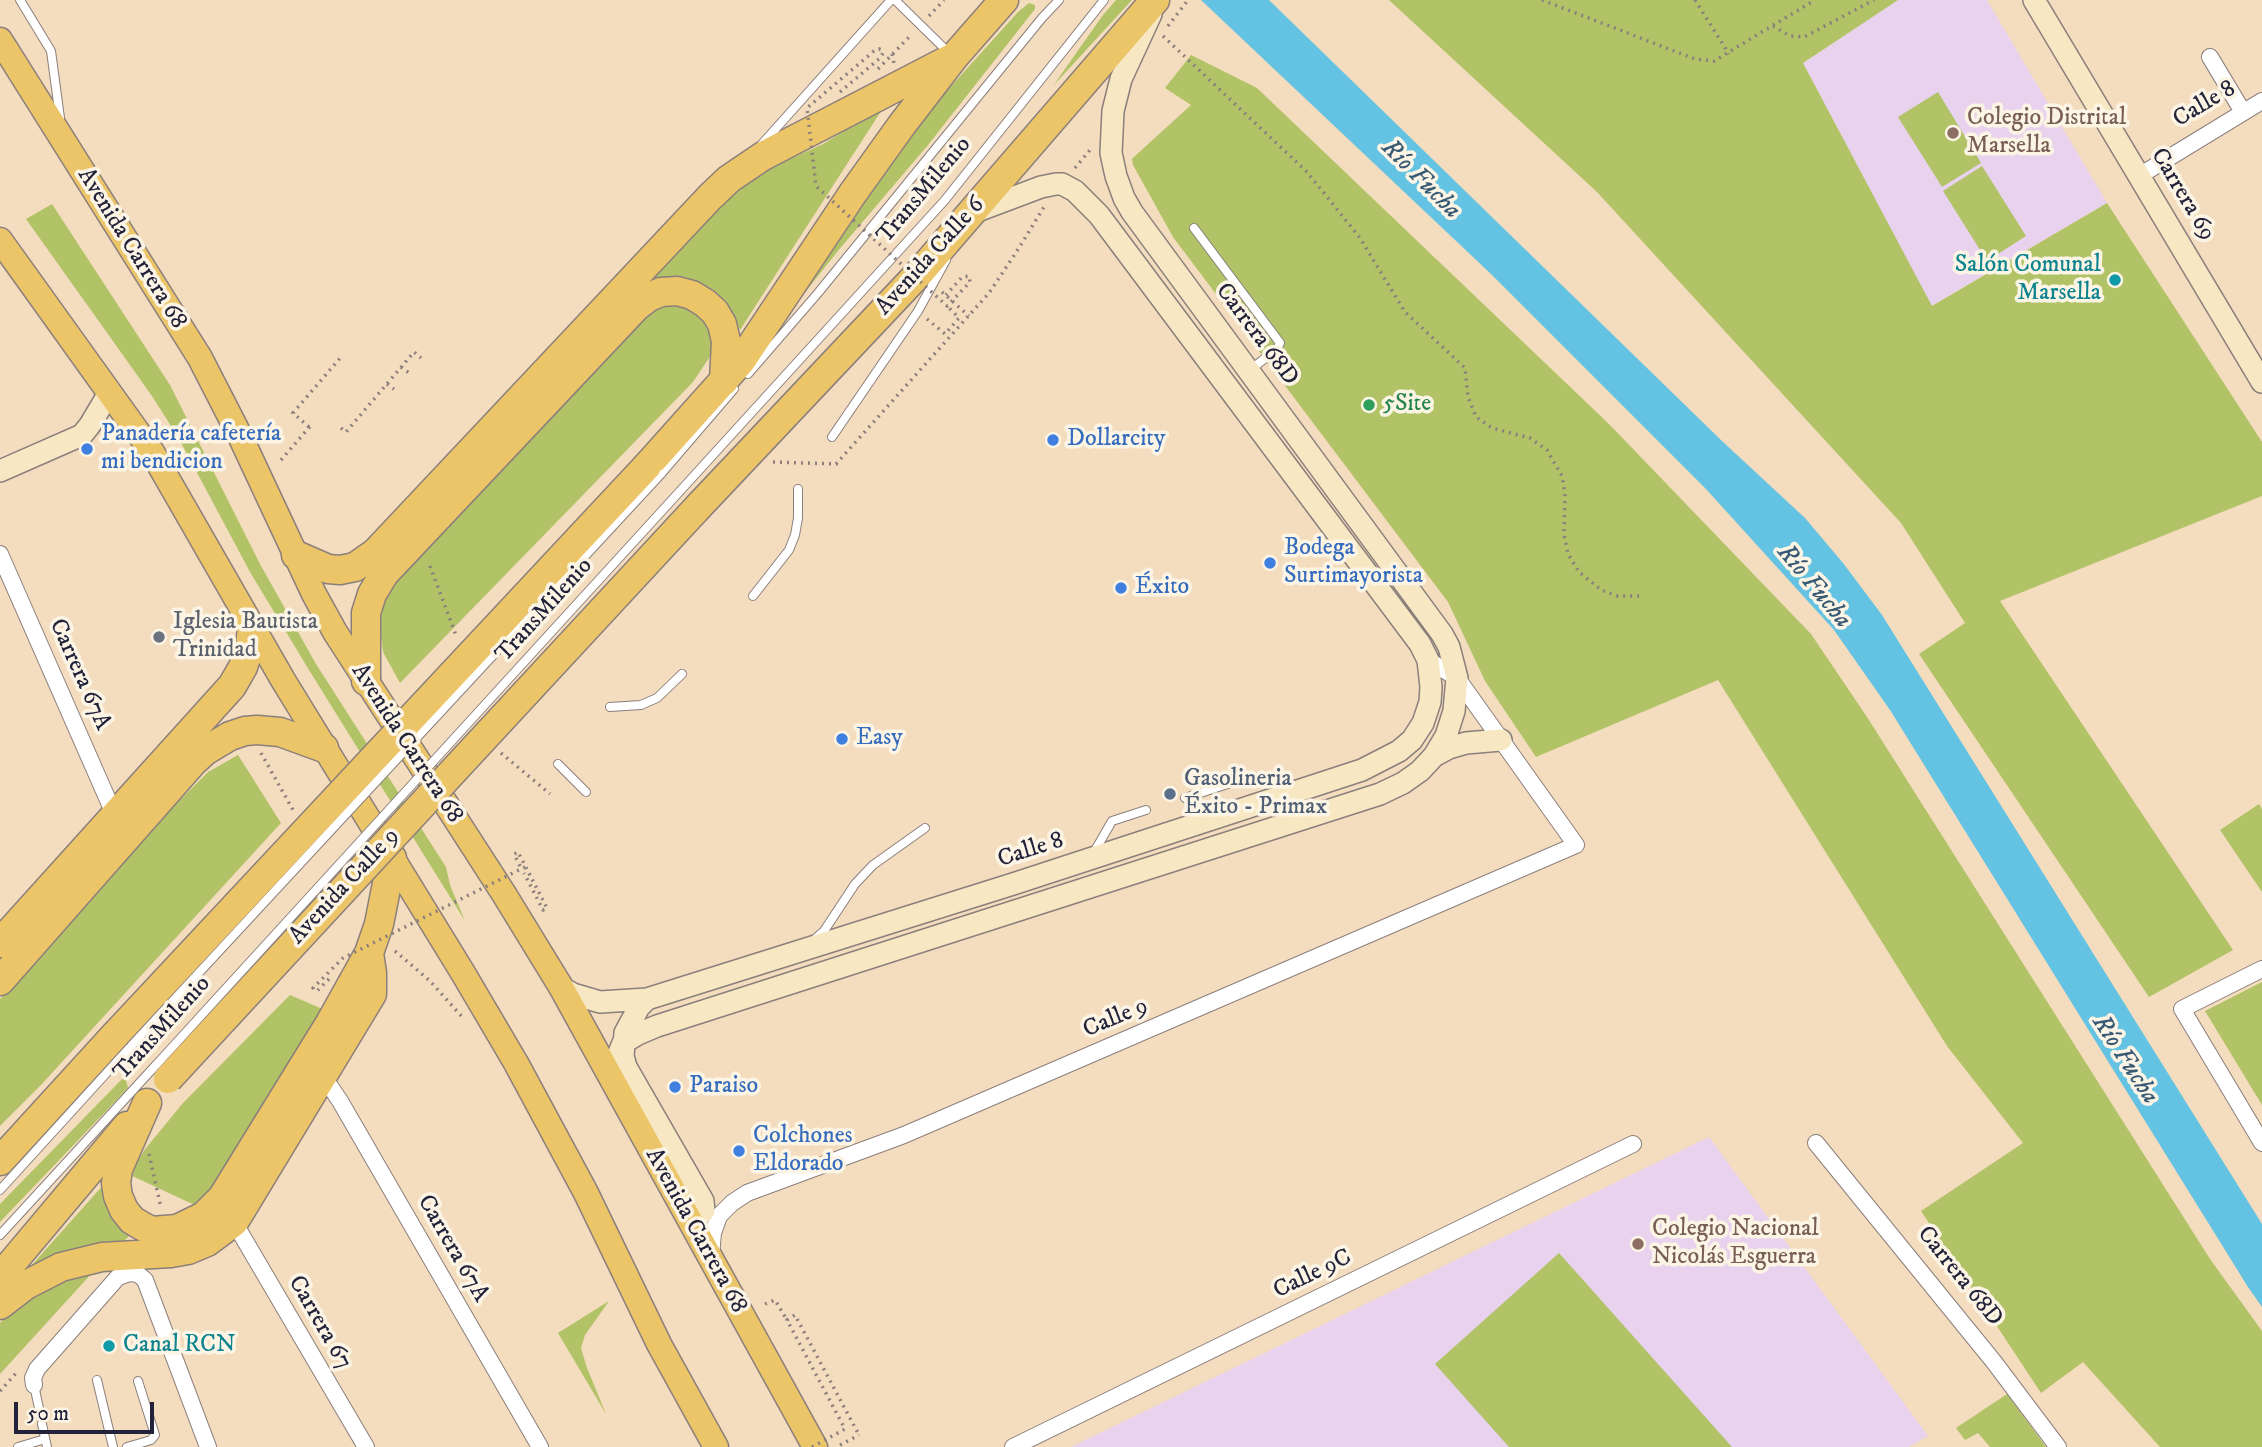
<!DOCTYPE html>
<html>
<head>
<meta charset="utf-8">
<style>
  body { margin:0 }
  #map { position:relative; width:2262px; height:1447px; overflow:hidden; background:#f4dcbe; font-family:"IM FELL DW Pica",serif }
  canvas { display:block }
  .scale { position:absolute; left:14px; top:1402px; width:140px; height:32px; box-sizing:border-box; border:4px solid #22223b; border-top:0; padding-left:9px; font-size:21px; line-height:24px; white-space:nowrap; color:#22223b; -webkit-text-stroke:5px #fcf5e5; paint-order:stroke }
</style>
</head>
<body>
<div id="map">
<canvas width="2262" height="1447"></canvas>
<div class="scale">50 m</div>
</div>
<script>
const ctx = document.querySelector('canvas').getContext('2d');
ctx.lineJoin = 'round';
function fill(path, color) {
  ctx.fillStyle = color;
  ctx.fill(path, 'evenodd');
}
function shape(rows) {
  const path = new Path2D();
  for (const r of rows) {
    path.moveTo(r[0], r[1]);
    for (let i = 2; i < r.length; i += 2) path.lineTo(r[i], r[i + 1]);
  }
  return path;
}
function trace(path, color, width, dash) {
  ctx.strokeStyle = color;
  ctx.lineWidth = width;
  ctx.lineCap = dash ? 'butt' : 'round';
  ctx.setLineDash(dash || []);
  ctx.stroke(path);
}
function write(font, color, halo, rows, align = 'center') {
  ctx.font = font + ' "IM FELL DW Pica",serif';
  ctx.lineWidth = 7;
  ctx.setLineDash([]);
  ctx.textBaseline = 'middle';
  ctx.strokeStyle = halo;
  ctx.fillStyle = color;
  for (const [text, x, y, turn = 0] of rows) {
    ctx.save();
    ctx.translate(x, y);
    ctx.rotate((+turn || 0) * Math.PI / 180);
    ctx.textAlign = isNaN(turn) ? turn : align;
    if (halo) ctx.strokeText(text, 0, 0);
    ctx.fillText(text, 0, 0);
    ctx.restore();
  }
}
fill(shape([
  [1898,0,1987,0,2107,203,1931,306,1803,63],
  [1709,1137,1928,1436,1908,1447,1071,1447]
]), '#e8d2ee');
fill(shape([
  [1116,0,1132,0,1053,86,1103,15],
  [1389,0,1898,0,1803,63,1932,306,2107,203,2262,442,2262,496,2000,601,2233,950,2149,997,1919,654,1965,623,1901,523,1597,192],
  [1029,3,1035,5,1035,9,928,145,837,252,769,338,907,135,1018,12],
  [1191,55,1257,88,1609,424,1811,634,1867,717,2210,1259,2262,1331,2262,1447,2160,1447,2083,1362,2041,1393,1921,1211,2023,1143,1947,1046,1718,680,1536,757,1485,681,1448,602,1173,237,1133,165,1132,159,1135,156,1191,105,1165,88],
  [1938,92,1981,163,1942,187,1898,117],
  [885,105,740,330,728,305,713,291,688,281,643,285,705,218,743,184,781,163,823,144],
  [1982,166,2026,236,1987,261,1943,191],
  [52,204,170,385,260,564,316,664,446,867,450,885,465,921,309,670,250,572,178,437,152,396,26,219],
  [665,304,681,304,710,323,715,339,711,355,693,382,400,683,383,652,381,635,379,608,391,584,648,314],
  [238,755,281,823,40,1086,0,1126,0,999,165,815,208,772],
  [2259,804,2262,809,2262,892,2220,830],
  [2262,982,2262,1105,2205,1011],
  [290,995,327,1011,201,1208,128,1174,146,1148,183,1103],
  [125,1076,128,1088,0,1222,0,1204],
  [105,1183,105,1201,111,1215,120,1227,131,1234,118,1247,65,1253,31,1266],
  [1559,1253,1732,1447,1509,1447,1435,1364],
  [93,1272,0,1374,0,1323,20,1303,51,1282],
  [609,1301,585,1335,581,1348,587,1368,606,1414,558,1333],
  [2007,1394,2046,1447,1990,1447,1978,1433,1965,1440,1956,1428]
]), '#b1c366');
fill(shape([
  [1201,0,1269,0,1722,441,1805,518,1843,563,1882,615,2262,1224,2262,1307,2248,1287,1890,710,1834,630,1706,489,1491,274]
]), '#64c3e2');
const lane = shape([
  [20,0,51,51,60,118],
  [895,0,949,53],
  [762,144,891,0],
  [1194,228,1280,343,1277,349,1250,370],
  [748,374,818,293,1042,18,1059,0],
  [832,437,918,311,946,260],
  [661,474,734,389],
  [681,490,945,200,1104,0],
  [753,596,789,550,795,535,798,518,798,489],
  [610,707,641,705,657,698,682,674],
  [558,764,586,792],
  [1185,798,1252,776,1296,787],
  [1093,854,1112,821,1146,810],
  [815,939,824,931,855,884,873,865,925,828],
  [0,1190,132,1045],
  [0,1235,156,1065],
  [97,1380,113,1447],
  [34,1385,40,1413],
  [42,1424,47,1447],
  [18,1447,45,1439],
  [127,1447,151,1440,155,1435,138,1381]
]);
const street = shape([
  [2210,57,2243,112],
  [2139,176,2262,101],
  [0,554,115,816],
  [2262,969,2182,1009,2262,1143],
  [323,1076,340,1101,540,1447],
  [1816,1143,1994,1362,2058,1447],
  [234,1222,366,1447],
  [711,1255,713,1233,719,1216,732,1203,747,1193,904,1135,1576,845,1457,678,1428,660],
  [34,1385,33,1378,37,1369,118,1277,130,1273,138,1274,145,1280,208,1447],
  [1013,1447,1633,1144]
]);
const secondary = shape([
  [2034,0,2262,382],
  [0,471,82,435,90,425,109,393],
  [1434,756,1449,748,1466,743,1501,740],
  [561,987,573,994,600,1002,647,999,1013,884,1362,770,1399,751,1412,740,1423,723,1430,702,1431,687,1428,660,1420,644,1099,215,1075,191,1062,184,1056,184,1041,187,972,213],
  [647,999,639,1007,625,1033,623,1056,626,1067,703,1201,704,1211,699,1216,693,1217,684,1211],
  [610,1075,623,1043,638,1034,657,1026,1380,794,1403,783,1420,771,1434,756,1446,736,1454,711,1457,678,1449,647,1442,634,1132,212,1124,198,1116,176,1111,153,1113,111,1121,79,1151,14]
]);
const primary = shape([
  [0,40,200,358,241,438,314,594,335,632,504,894,561,987,815,1447],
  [0,240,152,452,283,680,463,973,516,1063,586,1193,659,1344,716,1447]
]);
const highway = shape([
  [647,466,741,361,853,193,901,126,954,57,1004,0],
  [699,506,920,272,1155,0],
  [296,555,328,569,340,570,355,567,375,553,710,197,729,179,763,156,954,57],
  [366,681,366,613,372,594,384,574,636,307,649,297,661,292,677,291,692,295,705,303,715,312,722,324,726,341,724,381],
  [0,943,232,686,243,667,250,647,252,628],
  [0,981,193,762,205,751,230,736,245,731,257,730,280,732,324,748],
  [147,1103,118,1169,116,1183,118,1196,124,1210,132,1220,142,1226,152,1231,177,1229,204,1216,222,1198,330,1023,369,953,379,924,392,858],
  [0,1161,116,1034],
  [0,1277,127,1126],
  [0,1305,26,1285,61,1267,102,1257,171,1253,188,1250,207,1242,234,1222,372,994,372,973,369,953]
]);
trace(lane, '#8b7f7c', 10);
trace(street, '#8b7f7c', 18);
trace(secondary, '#8b7f7c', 24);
trace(primary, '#8b7f7c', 27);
trace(highway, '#8b7f7c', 31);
trace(shape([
  [1542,0,1695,59,1714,61,1815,0],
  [1695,0,1729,54],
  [929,16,944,0],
  [1168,26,1188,0],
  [1773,26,1790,36,1804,37,1874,0],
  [1163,36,1307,172,1360,238,1405,312,1465,368,1468,397,1476,417,1492,428,1530,438,1547,450,1562,476,1565,493,1564,535,1568,554,1579,572,1601,590,1618,596,1641,596],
  [892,54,894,63],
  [878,69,912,34],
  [1075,168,1090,150],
  [942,292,969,316],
  [927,319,945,334,959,318,947,306],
  [401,367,409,373],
  [387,384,394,389],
  [309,427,293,413,341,357],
  [341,428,346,432,414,352,421,358],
  [281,460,313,423],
  [773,462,836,464,989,293,1017,251,1044,207],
  [430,566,457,638],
  [261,753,293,810],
  [501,753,550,794],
  [520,866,514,854,518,852,547,908,543,910,524,873],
  [395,951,430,981,464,1019],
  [149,1154,161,1208],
  [765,1304,775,1300,787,1320],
  [0,1391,18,1371],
  [840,1445,859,1435]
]), '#8b7f7c', 3.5, [2, 5]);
trace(lane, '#fff', 8);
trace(street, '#fff', 16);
trace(secondary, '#f7e8c3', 21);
trace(primary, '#ecc569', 24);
trace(highway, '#ecc569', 28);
const laneBridge = shape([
  [132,1045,661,474],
  [156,1065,681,490]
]);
const highwayBridge = shape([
  [116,1034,647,466],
  [168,1079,699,506]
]);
trace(laneBridge, '#8b7f7c', 10, []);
trace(highwayBridge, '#8b7f7c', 31, []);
trace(shape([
  [840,92,880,58,883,53,882,50,879,49,874,51,807,108,816,186,947,306,970,282,969,276,962,277,946,295],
  [329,979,317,991,313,988,343,958,525,867],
  [812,1447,845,1429,787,1320,795,1315,859,1435]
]), '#8b7f7c', 3.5, [2, 5]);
trace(laneBridge, '#fff', 8);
trace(highwayBridge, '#ecc569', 28);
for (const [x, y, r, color] of [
  [1953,133,7,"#8d6e63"],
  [2115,280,7,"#0f9aa8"],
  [1369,405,7,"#2e9e5b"],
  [1053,440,7,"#3f7fe0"],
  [87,449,7,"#3f7fe0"],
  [1270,563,7,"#3f7fe0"],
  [1121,588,7,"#3f7fe0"],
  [159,637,7,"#6b7280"],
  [842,739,7,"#3f7fe0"],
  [1170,794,7,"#5c6f8a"],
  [675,1087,7,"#3f7fe0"],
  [739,1151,7,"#3f7fe0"],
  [1638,1244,7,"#8d6e63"],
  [109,1346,7,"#0f9aa8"]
]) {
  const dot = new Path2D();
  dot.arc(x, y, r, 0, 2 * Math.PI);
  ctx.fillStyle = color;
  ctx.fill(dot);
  trace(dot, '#fcf5e5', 2.5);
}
write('24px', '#22223b', '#fcf5e5', [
  ["Calle 8",2205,105,-31],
  ["TransMilenio",925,191,-50],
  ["Carrera 69",2182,195,59],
  ["Avenida Carrera 68",131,249,58],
  ["Avenida Calle 6",931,257,-48],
  ["Carrera 68D",1256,335,53],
  ["TransMilenio",545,611,-48],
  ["Carrera 67A",79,675,66],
  ["Avenida Carrera 68",406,744,57],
  ["Calle 8",1031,851,-18],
  ["Avenida Calle 9",345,887,-47],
  ["Calle 9",1116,1019,-23],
  ["TransMilenio",163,1029,-48],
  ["Avenida Carrera 68",695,1231,61],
  ["Carrera 67A",452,1249,60],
  ["Calle 9C",1313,1275,-26],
  ["Carrera 68D",1959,1277,51],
  ["Carrera 67",319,1323,60]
]);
write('24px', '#785e54', '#fcf5e5', [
  ["Colegio Distrital",1967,119],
  ["Marsella",1967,147],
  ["Colegio Nacional",1652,1230],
  ["Nicolás Esguerra",1652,1258]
], 'left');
write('24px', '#0d838f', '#fcf5e5', [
  ["Salón Comunal",2101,266],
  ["Marsella",2101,294],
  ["Canal RCN",123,1346,"left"]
], 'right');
write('24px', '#27864d', '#fcf5e5', [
  ["5Site",1383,405]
], 'left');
write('24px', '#366cbe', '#fcf5e5', [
  ["Panadería cafetería",101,435],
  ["mi bendicion",101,463],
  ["Dollarcity",1067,440],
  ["Bodega",1284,549],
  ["Surtimayorista",1284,577],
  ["Éxito",1135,588],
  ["Easy",856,739],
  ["Paraiso",689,1087],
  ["Colchones",753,1137],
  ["Eldorado",753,1165]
], 'left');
write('24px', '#5b616d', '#fcf5e5', [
  ["Iglesia Bautista",173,623],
  ["Trinidad",173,651]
], 'left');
write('24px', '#4e5e75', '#fcf5e5', [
  ["Gasolineria",1184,780],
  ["Éxito - Primax",1184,808]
], 'left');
write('italic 26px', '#395a75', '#fcf5e5', [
  ["Río Fucha",1420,180,45],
  ["Río Fucha",1813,587,50],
  ["Río Fucha",2124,1060,57]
]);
</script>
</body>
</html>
